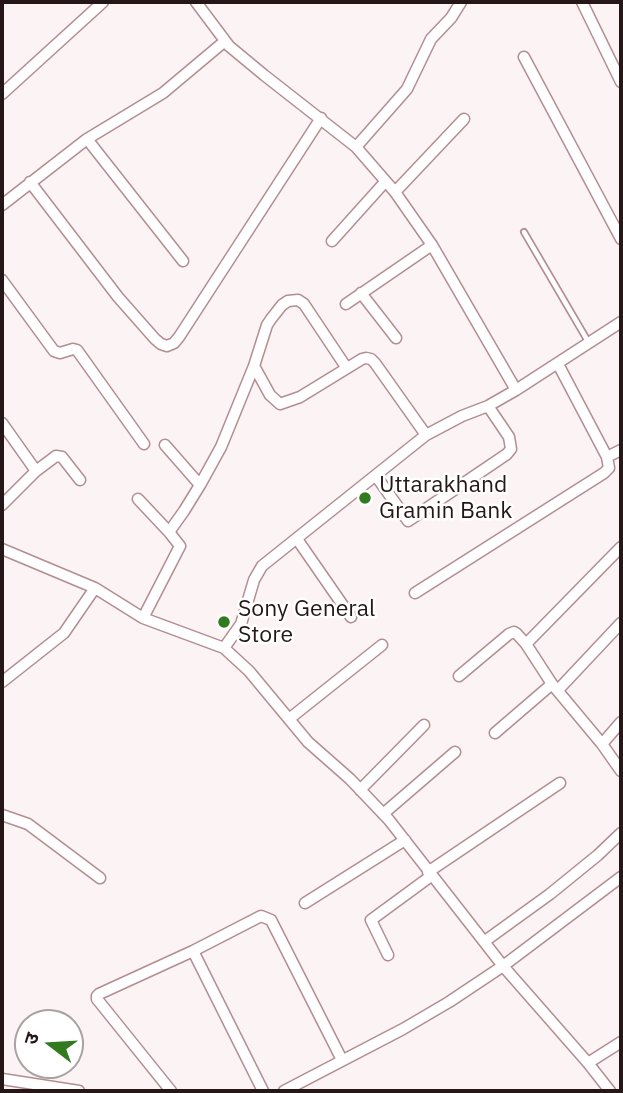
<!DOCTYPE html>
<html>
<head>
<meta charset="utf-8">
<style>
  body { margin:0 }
  #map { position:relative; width:623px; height:1093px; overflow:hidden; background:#fbf3f4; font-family:"IBM Plex Sans","Noto Sans Devanagari",sans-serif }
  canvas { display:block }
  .frame { position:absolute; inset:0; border:4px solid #251718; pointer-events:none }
  .north { position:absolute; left:14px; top:1009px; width:70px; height:70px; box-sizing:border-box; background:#fff; border:2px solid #a8a2a3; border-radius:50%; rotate:287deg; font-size:19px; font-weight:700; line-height:28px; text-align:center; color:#251718 }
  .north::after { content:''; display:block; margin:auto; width:24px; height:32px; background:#317a1f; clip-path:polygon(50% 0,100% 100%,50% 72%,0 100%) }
</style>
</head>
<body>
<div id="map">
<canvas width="623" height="1093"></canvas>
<div class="frame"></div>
<div class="north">उ</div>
</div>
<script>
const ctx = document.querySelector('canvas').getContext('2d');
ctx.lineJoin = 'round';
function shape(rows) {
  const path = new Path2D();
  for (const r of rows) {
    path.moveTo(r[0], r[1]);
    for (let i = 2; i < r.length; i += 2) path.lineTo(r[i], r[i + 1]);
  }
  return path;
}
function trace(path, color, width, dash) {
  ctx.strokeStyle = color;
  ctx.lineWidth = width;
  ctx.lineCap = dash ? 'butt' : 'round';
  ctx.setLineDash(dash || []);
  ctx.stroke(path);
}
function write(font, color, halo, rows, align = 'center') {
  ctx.font = font + ' "IBM Plex Sans",sans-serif';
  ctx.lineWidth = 5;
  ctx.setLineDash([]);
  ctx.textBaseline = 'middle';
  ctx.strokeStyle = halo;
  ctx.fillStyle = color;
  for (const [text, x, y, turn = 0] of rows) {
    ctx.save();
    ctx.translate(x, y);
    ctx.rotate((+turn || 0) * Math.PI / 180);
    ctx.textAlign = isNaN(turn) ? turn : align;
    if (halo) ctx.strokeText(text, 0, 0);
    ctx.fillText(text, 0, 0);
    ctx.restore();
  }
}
const service = shape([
  [524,232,589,343]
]);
const minor = shape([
  [196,2,229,46,264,75,356,147,395,192,432,245,516,390,488,406,462,416,426,435,262,566,254,580,241,624,224,648],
  [582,2,621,82],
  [524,57,621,239],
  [2,94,103,2],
  [87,139,183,261],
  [356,147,407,89,431,39,451,18,461,2],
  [30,182,118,297,155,339,161,344,167,346,174,343,179,337,321,118],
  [395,192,464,119],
  [2,205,87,139,163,93,225,41],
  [332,241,385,182],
  [2,280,54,351,60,353,73,349,77,350,144,444],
  [361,293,396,338],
  [346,304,432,245],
  [254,366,267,325,271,319,282,305,288,301,298,300,304,304,346,367],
  [516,390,621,322],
  [2,423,36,471],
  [607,457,621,450],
  [376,476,408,521,507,454,511,449,509,437,488,406],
  [200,485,221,447,254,366,270,395,280,404,300,397,362,359,366,358,371,359,375,363,426,435],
  [138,499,169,532],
  [2,505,36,471,56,456,62,457,80,480],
  [297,539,351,617],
  [621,547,526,644,552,684,602,744,621,771],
  [2,549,95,588,143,618,224,648,249,671,308,742,350,779,389,820,503,966,588,1063,610,1091],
  [415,593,604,473,609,468,607,457,558,364],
  [143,618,180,546,169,532,184,511,200,485,165,445],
  [459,676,509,634,514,632,517,634,526,644],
  [2,682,64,633,95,588],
  [558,690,621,623],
  [289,719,382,645],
  [495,733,552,684],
  [602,744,621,722],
  [360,790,424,725],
  [383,814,455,752],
  [2,815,28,824,100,878],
  [428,872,560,783],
  [305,903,405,840],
  [485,941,550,894,598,855,621,833],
  [388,955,371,920,431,876],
  [588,1063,621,1042],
  [2,1079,79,1091],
  [171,1091,97,999,97,996,99,994,193,951],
  [263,1091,193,951,261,916,271,920,342,1060],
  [284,1091,403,1029,449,1002,503,966,621,877]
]);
trace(service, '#b38d91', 8);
trace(minor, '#b38d91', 13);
trace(service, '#fff', 4.5);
trace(minor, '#fff', 10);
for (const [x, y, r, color] of [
  [365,498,7,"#317a1f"],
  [224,622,7,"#317a1f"]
]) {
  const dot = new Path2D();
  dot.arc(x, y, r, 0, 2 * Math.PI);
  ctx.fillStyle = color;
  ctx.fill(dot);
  trace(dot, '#fff', 2.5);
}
write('23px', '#251718', '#fff', [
  ["Uttarakhand",379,485],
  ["Gramin Bank",379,511],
  ["Sony General",238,609],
  ["Store",238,635]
], 'left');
</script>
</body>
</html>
